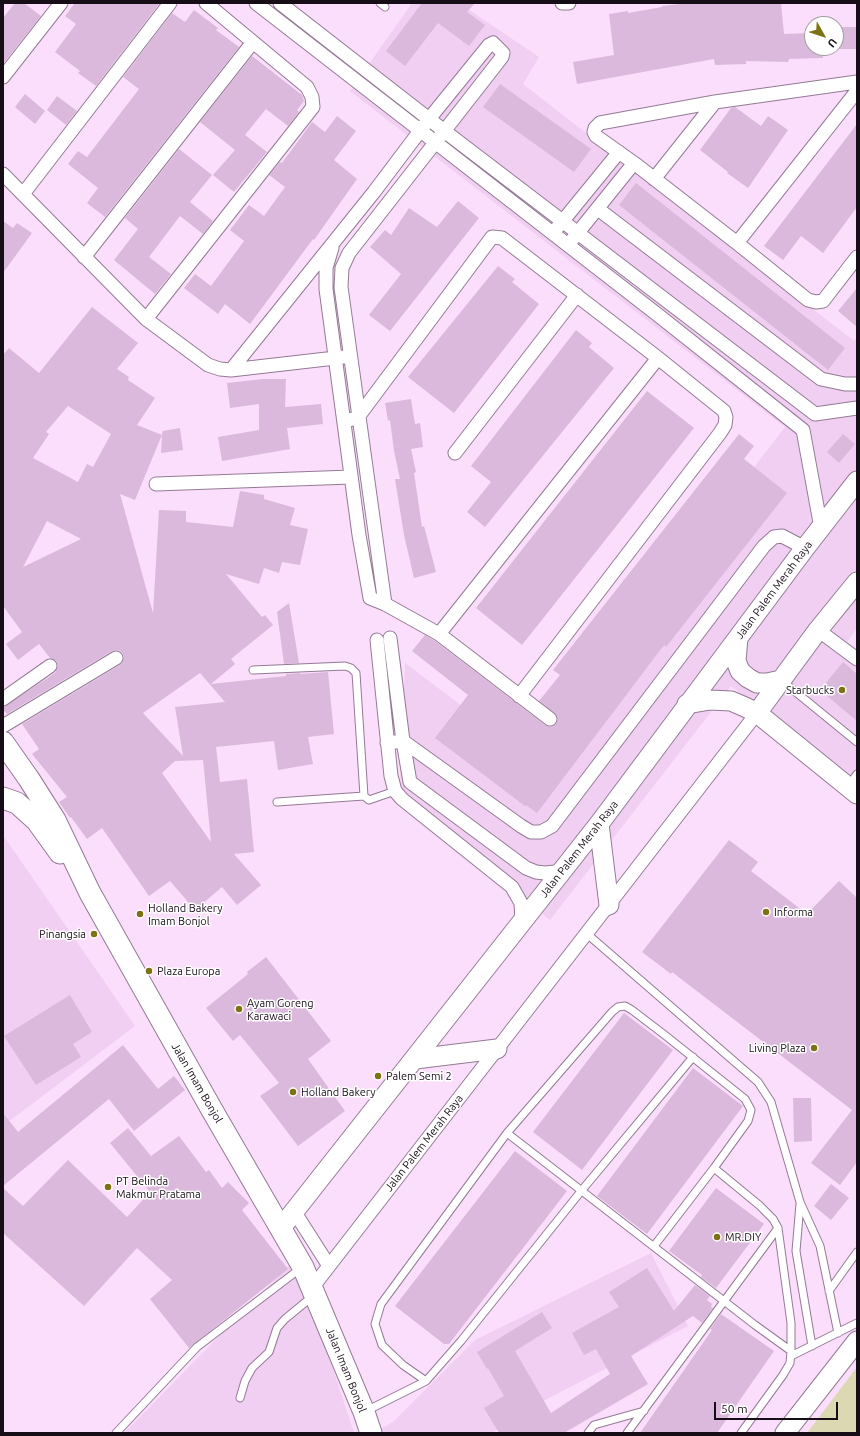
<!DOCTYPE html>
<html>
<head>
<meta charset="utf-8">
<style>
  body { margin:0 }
  #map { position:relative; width:860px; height:1436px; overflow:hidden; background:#fbdefb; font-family:Ubuntu,sans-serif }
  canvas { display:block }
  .frame { position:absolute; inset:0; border:4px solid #170d17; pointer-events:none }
  .north { position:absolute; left:804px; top:16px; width:40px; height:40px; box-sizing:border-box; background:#fff; border:1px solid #a29ea2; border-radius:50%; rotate:129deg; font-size:11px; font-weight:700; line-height:16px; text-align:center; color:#170d17 }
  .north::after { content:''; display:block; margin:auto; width:14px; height:18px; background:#7c7213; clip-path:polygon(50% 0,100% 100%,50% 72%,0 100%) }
  .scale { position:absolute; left:714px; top:1402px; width:124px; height:18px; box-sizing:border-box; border:2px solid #170d17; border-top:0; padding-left:5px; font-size:12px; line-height:14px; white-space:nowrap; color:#170d17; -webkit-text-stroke:3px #fff; paint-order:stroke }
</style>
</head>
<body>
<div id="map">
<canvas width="860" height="1436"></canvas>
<div class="frame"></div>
<div class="north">U</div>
<div class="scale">50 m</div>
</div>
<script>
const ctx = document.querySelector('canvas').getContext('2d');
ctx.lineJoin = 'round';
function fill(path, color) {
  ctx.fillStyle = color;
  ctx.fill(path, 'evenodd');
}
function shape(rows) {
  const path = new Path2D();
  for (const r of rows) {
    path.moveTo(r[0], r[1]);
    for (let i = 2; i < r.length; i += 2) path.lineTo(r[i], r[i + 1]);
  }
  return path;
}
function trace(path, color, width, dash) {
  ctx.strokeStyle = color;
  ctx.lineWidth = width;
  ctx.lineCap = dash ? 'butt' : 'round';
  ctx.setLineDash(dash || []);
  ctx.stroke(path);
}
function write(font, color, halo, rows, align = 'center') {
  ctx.font = font + ' Ubuntu,sans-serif';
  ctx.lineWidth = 3;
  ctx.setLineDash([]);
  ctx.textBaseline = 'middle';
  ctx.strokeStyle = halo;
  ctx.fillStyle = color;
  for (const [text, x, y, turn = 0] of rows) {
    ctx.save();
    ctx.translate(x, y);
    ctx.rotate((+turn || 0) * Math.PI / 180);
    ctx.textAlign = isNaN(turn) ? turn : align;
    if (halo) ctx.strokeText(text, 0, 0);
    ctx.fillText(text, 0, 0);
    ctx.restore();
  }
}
fill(shape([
  [412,3,459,3,539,57,523,84,854,341,857,337,857,628,840,652,857,666,857,782,731,686,550,920,399,806,405,663,531,758,785,427,350,91],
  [3,835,135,1026,3,1126],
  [651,1253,688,1326,545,1400,492,1433,373,1433,393,1422,475,1340],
  [292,1262,333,1369,354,1433,124,1433]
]), '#f1cff2');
fill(shape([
  [857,1367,857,1433,807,1433]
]), '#dcd8b2');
fill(shape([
  [15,3,24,3,41,16,3,64,3,18],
  [75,3,159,4,96,86,78,73,80,71,55,52,76,24,65,16],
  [422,3,475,3,467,12,485,25,469,46,438,23,405,66,386,51],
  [689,3,781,3,784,34,812,33,812,48,836,48,836,27,857,27,857,49,823,49,823,58,789,59,788,62,746,61,746,64,715,65,714,59,577,84,573,62,614,55,609,14,628,11,628,13,662,7,662,6],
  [194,10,218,28,216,30,239,47,105,217,87,203,98,188,68,164,78,151,87,157,139,89,123,77,172,13,185,22],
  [252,56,302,95,304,101,297,110,299,112,288,126,266,109,245,135,267,152,234,192,213,175,235,150,200,122],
  [500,84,591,149,574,172,483,107],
  [25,94,45,111,35,124,15,107],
  [57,96,77,111,66,125,47,110],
  [735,107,761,126,768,116,788,130,748,188,727,173,728,172,700,150,731,108],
  [337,116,356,131,334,160,357,179,314,240,313,239,250,324,225,304,218,314,184,288,195,274,211,286,244,241,230,230,249,205,264,216,285,187,269,175,280,162,282,163,312,122,325,132],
  [857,124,857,207,823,253,801,236,783,260,764,246],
  [179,149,212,175,190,202,213,221,203,234,180,216,149,257,171,274,155,294,114,260,138,229,125,218],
  [636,183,845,348,828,370,619,205],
  [458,201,479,218,390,331,369,315,401,274,370,247,385,230,391,235,409,208,437,227],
  [3,221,13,228,17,223,32,233,3,273],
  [498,266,515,279,512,282,539,304,454,413,408,377],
  [857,288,857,327,838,311],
  [92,307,138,343,117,369,129,377,128,380,155,398,137,425,162,435,163,431,180,428,183,450,161,453,162,435,135,500,120,494,153,613,159,510,186,511,186,522,233,527,240,491,264,495,264,499,295,508,290,525,308,529,300,565,282,562,279,573,264,568,259,584,226,574,262,617,265,615,273,625,231,659,235,664,211,684,286,676,286,674,300,673,300,674,328,672,334,734,308,737,313,764,278,770,274,741,216,747,220,782,247,779,254,852,234,854,261,885,237,905,222,887,195,910,170,881,149,896,102,828,87,839,71,817,70,818,59,802,67,797,32,754,39,749,22,724,120,665,124,658,123,654,120,651,116,650,112,651,7,714,3,710,4,707,55,673,58,666,56,661,50,658,39,644,18,660,6,644,22,632,3,606,3,355,9,348,39,373],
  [68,406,111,434,93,467,87,464,78,482,33,458,49,434,46,432],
  [47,521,81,539,23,567],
  [200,673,225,702,175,707,183,756,143,713],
  [203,760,211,842,162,773,175,761],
  [576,330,592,343,589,347,614,368,485,527,467,512,491,482,471,466],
  [263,379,286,379,285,407,321,404,323,424,287,428,290,449,222,461,218,437,259,430,259,404,230,408,227,383],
  [647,391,694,428,522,645,476,608],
  [411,399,415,424,420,423,423,447,411,449,416,472,414,473,422,527,424,526,436,572,414,578,404,535,395,479,400,479,394,451,390,420,388,421,385,403],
  [739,434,754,446,744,459,787,493,666,647,664,645,537,813,526,805,525,806,435,738,468,695,412,651,425,635,435,641,545,725,549,727,553,726,558,720,557,716,539,701,560,675,553,670],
  [843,434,855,444,839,463,827,452],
  [289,603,299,663,284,664,277,612],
  [843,662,857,674,857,721,820,690],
  [729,840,758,862,751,871,807,914,839,881,857,898,857,1162,840,1185,811,1163,852,1110,672,972,671,974,642,952],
  [266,957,331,1041,308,1059,345,1111,298,1146,260,1096,279,1083,240,1035,233,1041,206,1008,248,974,247,972],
  [70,995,92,1032,73,1044,81,1057,36,1085,4,1036],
  [624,1013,673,1050,582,1170,533,1132],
  [123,1045,158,1089,174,1076,185,1090,134,1131,109,1099,3,1186,3,1113,18,1132],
  [693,1068,743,1106,647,1234,597,1196],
  [793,1098,811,1098,812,1141,794,1142],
  [128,1128,151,1156,179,1136,206,1172,209,1170,222,1188,228,1182,249,1203,242,1210,288,1269,189,1348,150,1299,172,1280,137,1248,84,1306,3,1233,3,1188,23,1206,68,1160,127,1217,150,1192,110,1143],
  [515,1151,567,1191,449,1344,444,1344,395,1306],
  [831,1184,849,1198,831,1220,814,1206],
  [716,1188,764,1224,716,1288,701,1277,702,1275,669,1251],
  [647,1268,674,1311,695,1285,710,1296,707,1300,712,1304,711,1307,713,1308,702,1323,693,1316,631,1356,648,1384,564,1433,499,1433,484,1408,504,1396,488,1368,487,1369,477,1352,542,1312,552,1328,515,1351,551,1413,610,1374,596,1349,584,1355,572,1333,619,1307,609,1292],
  [721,1314,774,1351,717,1433,640,1433,712,1330,710,1329]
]), '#dbb9dc');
const lane = shape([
  [380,3,385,7],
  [253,670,345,666,351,668,356,673,364,796,369,800,395,791],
  [781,680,857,742],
  [848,786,857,774],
  [277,802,364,796],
  [586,933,758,1082,771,1102,800,1202,820,1246,838,1333],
  [507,1133,755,1325,791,1351],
  [714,1168,759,1205,773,1219,778,1228,791,1323,791,1351,790,1363,783,1375,741,1433],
  [800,1204,796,1251,812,1346],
  [829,1291,857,1252],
  [791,1356,857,1323],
  [426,1381,403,1365,382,1345,375,1324,381,1304,507,1133,612,1012,618,1007,625,1006,632,1010,666,1036,745,1099,751,1110,748,1121,714,1168,654,1246],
  [240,1398,245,1381,252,1368,269,1352,277,1328,285,1319,313,1296],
  [366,1411,426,1381,461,1341,582,1190,693,1057],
  [116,1433,197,1347,301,1268],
  [588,1433,594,1425,644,1411],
  [627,1433,778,1228]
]);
const street = shape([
  [256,3,658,315,803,430,821,528],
  [280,3,443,130,815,414,857,408],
  [562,3,569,3],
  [3,77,61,3],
  [857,82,715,102,600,123,595,128,594,132,596,136,634,163,737,243,808,300,816,302,823,301,857,257],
  [3,174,146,319,313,107,312,97,307,87,206,3],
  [654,179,715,102],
  [23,194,170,3],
  [598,209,821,379,845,384,857,384],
  [557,228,619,152],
  [572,240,634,163],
  [737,243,857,91],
  [332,248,326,268,326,289,359,535,370,598,385,604,439,634,550,719],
  [84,257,253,42],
  [146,319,208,365,220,369,231,370,344,357],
  [231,370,374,192,429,119,489,45,493,43,503,53,502,57,349,253,342,268,341,287,385,604],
  [344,422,358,417,492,237,502,238,658,358,724,411,726,417,725,425,720,433,519,696],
  [455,453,577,295],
  [156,484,351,477],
  [818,630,857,659],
  [439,634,658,358],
  [390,638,403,741,410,782,526,868,536,872,545,873,555,872,564,869],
  [377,640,391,776,395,791,402,799,512,887,521,903,522,922],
  [3,699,50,666],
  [3,726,116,658],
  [387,743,403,741,521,826,531,832,541,832,552,826,764,546,774,537,782,536,805,548],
  [294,1211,329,1266],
  [312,1288,757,713]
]);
const secondary = shape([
  [738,638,736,661,740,671,748,678,757,683,767,683,781,680],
  [687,704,710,700,731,701,745,707,757,713,857,794],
  [757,713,818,630,857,582],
  [599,824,609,905],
  [415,1059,497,1049],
  [281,1228,599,824,805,548,857,481],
  [785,1433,857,1341]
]);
const primary = shape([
  [3,742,29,779,55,820,90,893,212,1110,303,1267,364,1412,371,1433],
  [3,798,17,803,37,821,60,853]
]);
trace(lane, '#947a95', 9);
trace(street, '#947a95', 15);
trace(secondary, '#947a95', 21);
trace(primary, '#947a95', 23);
trace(lane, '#fff', 7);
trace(street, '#fff', 13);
trace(secondary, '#fff', 19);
trace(primary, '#fff', 21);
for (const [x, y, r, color] of [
  [842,690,4,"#7c7213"],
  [766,912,4,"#7c7213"],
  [140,914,4,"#7c7213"],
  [94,934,4,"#7c7213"],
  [149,971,4,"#7c7213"],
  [239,1009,4,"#7c7213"],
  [814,1048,4,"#7c7213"],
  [378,1076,4,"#7c7213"],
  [293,1092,4,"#7c7213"],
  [108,1187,4,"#7c7213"],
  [717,1237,4,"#7c7213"]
]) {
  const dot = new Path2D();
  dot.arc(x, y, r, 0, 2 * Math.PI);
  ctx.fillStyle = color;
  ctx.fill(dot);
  trace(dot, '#fff', 1.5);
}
write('11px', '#170d17', '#fff', [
  ["Jalan Palem Merah Raya",774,590,-53],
  ["Jalan Palem Merah Raya",579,849,-52],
  ["Jalan Imam Bonjol",197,1083,60],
  ["Jalan Palem Merah Raya",424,1143,-52],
  ["Jalan Imam Bonjol",346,1370,68]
]);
write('11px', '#170d17', '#fff', [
  ["Starbucks",834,690,"right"],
  ["Holland Bakery",148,908],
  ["Imam Bonjol",148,921],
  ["Informa",774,912],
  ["Pinangsia",86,934,"right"],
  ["Plaza Europa",157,971],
  ["Ayam Goreng",247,1003],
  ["Karawaci",247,1016],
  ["Living Plaza",806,1048,"right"],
  ["Palem Semi 2",386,1076],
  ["Holland Bakery",301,1092],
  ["PT Belinda",116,1181],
  ["Makmur Pratama",116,1194],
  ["MR.DIY",725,1237]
], 'left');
</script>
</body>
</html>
